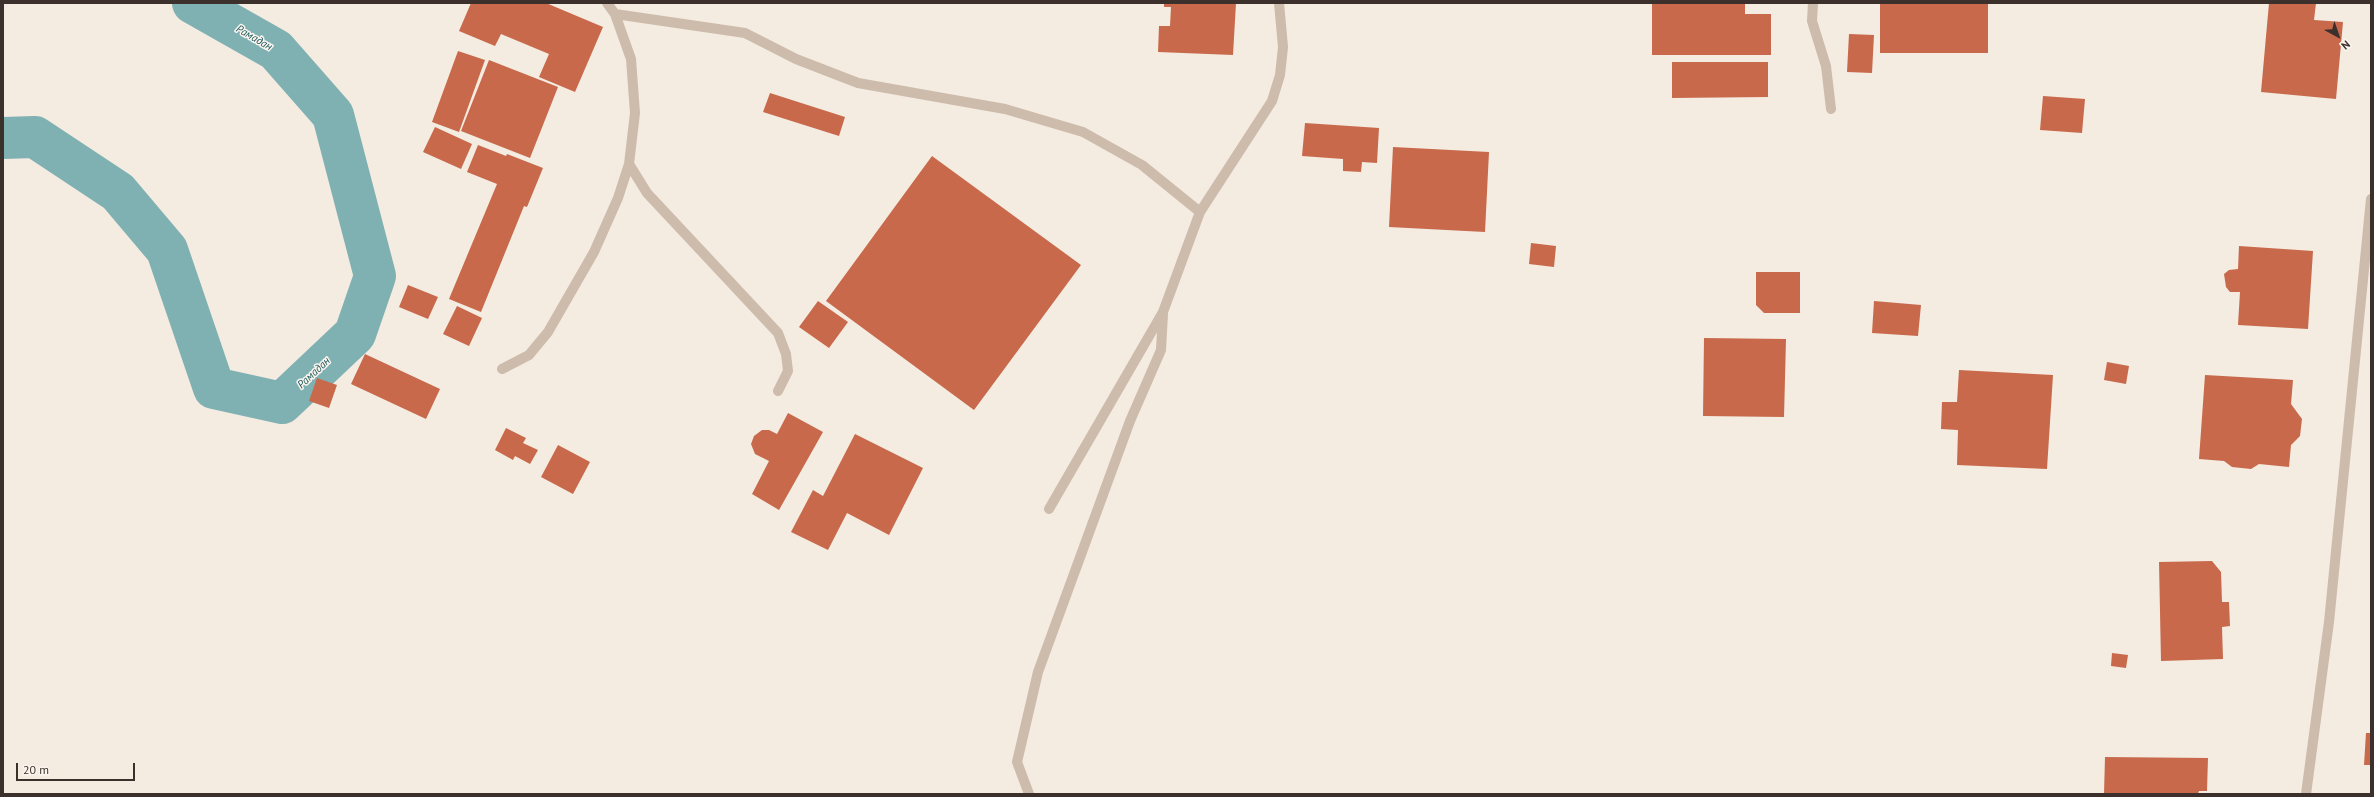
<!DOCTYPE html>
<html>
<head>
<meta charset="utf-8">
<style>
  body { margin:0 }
  #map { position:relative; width:2374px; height:797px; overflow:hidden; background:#f4ebe1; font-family:"PT Sans",sans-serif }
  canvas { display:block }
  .frame { position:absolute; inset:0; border:4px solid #3b302b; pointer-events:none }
  .north { position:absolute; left:2318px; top:16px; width:40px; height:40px; -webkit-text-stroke:3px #fbf5ee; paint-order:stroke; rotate:140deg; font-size:11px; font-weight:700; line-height:16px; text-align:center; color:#3b302b }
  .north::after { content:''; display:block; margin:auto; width:14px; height:18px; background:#3b302b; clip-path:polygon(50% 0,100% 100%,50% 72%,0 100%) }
  .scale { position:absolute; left:16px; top:763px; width:119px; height:18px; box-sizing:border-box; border:2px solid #3b302b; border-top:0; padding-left:5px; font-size:12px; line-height:14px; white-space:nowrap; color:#3b302b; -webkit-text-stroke:3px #fbf5ee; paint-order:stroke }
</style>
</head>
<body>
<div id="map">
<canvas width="2374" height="797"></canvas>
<div class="frame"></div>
<div class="north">N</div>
<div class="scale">20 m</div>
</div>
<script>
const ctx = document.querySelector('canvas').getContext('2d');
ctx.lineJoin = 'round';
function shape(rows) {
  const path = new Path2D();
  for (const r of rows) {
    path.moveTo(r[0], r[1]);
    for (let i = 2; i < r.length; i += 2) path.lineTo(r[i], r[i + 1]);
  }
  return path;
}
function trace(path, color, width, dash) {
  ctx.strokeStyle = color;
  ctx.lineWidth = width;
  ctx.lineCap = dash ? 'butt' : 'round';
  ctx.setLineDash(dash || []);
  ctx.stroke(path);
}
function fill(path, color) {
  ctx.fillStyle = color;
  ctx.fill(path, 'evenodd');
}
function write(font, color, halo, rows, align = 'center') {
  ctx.font = font + ' "PT Sans",sans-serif';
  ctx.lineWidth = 3;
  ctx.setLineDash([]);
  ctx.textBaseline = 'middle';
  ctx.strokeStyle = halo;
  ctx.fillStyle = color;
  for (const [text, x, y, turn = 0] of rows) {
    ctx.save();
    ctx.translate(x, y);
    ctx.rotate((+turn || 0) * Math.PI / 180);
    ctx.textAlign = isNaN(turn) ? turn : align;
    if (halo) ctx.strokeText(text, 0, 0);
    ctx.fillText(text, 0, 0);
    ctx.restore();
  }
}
trace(shape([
  [3,138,35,137,118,192,167,250,214,388,282,403,355,334,375,276,333,115,276,50,193,3]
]), '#7fb0b2', 42);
fill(shape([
  [471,3,546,3,603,27,575,92,539,77,549,54,501,34,495,46,459,31],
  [1164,3,1236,3,1233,55,1158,52,1159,26,1170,26,1171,7,1164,7],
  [1652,3,1745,3,1745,14,1771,14,1771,55,1652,55],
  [1880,3,1988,3,1988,53,1880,53],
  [2269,3,2316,3,2314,20,2343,22,2336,99,2261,92],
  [1849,34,1874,35,1872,73,1847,72],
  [458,51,485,60,459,132,432,122],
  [489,60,558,87,530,158,461,131],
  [1672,62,1768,62,1768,97,1672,98],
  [770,93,845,117,839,136,763,112],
  [2043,96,2085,99,2082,133,2040,130],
  [1305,123,1379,128,1377,163,1362,162,1361,172,1343,171,1343,159,1302,156],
  [435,127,472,144,461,169,423,152],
  [478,145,506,156,507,154,543,168,527,207,524,206,481,312,449,299,497,184,467,172],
  [1393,147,1489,152,1485,232,1389,227],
  [932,156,1081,265,974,410,826,301],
  [1531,243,1556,246,1554,267,1529,264],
  [2239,246,2313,251,2308,329,2238,325,2240,292,2230,292,2226,287,2224,274,2229,270,2238,269],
  [1756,272,1800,272,1800,313,1764,313,1756,305],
  [408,285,438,297,428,319,399,307],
  [818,301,848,322,829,348,799,327],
  [1874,301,1921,305,1918,336,1872,333],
  [457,306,482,318,469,346,443,334],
  [1704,338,1786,339,1784,417,1703,416],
  [365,354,440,389,426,419,351,384],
  [2107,362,2129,366,2126,384,2104,380],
  [1959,370,2053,375,2047,469,1957,465,1958,430,1941,429,1942,402,1957,402],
  [2205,375,2293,380,2291,404,2302,419,2300,436,2291,445,2289,467,2259,464,2251,469,2232,467,2224,461,2199,459],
  [317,378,337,385,329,408,309,401],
  [788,413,823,432,779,510,752,494,769,461,755,454,751,444,754,436,762,430,769,430,777,434],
  [506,428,526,438,523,443,538,450,530,464,515,456,513,460,495,450],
  [855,434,923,468,889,535,847,513,828,550,791,532,813,490,823,496],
  [558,445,590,462,573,494,541,477],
  [2212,561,2221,572,2222,602,2229,602,2230,626,2222,627,2223,659,2161,661,2159,562],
  [2112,653,2128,655,2126,668,2111,666],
  [2366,733,2371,733,2371,765,2364,765],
  [2105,757,2208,758,2207,791,2199,791,2198,794,2104,794]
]), '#c8694b');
trace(shape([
  [1813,3,1812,21,1826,66,1831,109],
  [615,14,745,33,796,59,858,83,1005,109,1083,132,1142,165,1200,212],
  [629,164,647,193,778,333,786,354,788,371,778,391],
  [502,369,529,355,548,332,594,252,618,198,629,164,635,113,631,59,615,14,607,3],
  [1049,509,1163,312,1200,212,1272,101,1280,75,1283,47,1279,3],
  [1029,794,1017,762,1038,672,1130,421,1161,350,1163,314],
  [2306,794,2329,622,2371,199]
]), '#cdbbac', 10);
write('italic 11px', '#1f5a5e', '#fbf5ee', [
  ["Рамадан",254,38,30],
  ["Рамадан",314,373,-43]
]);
</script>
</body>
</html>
